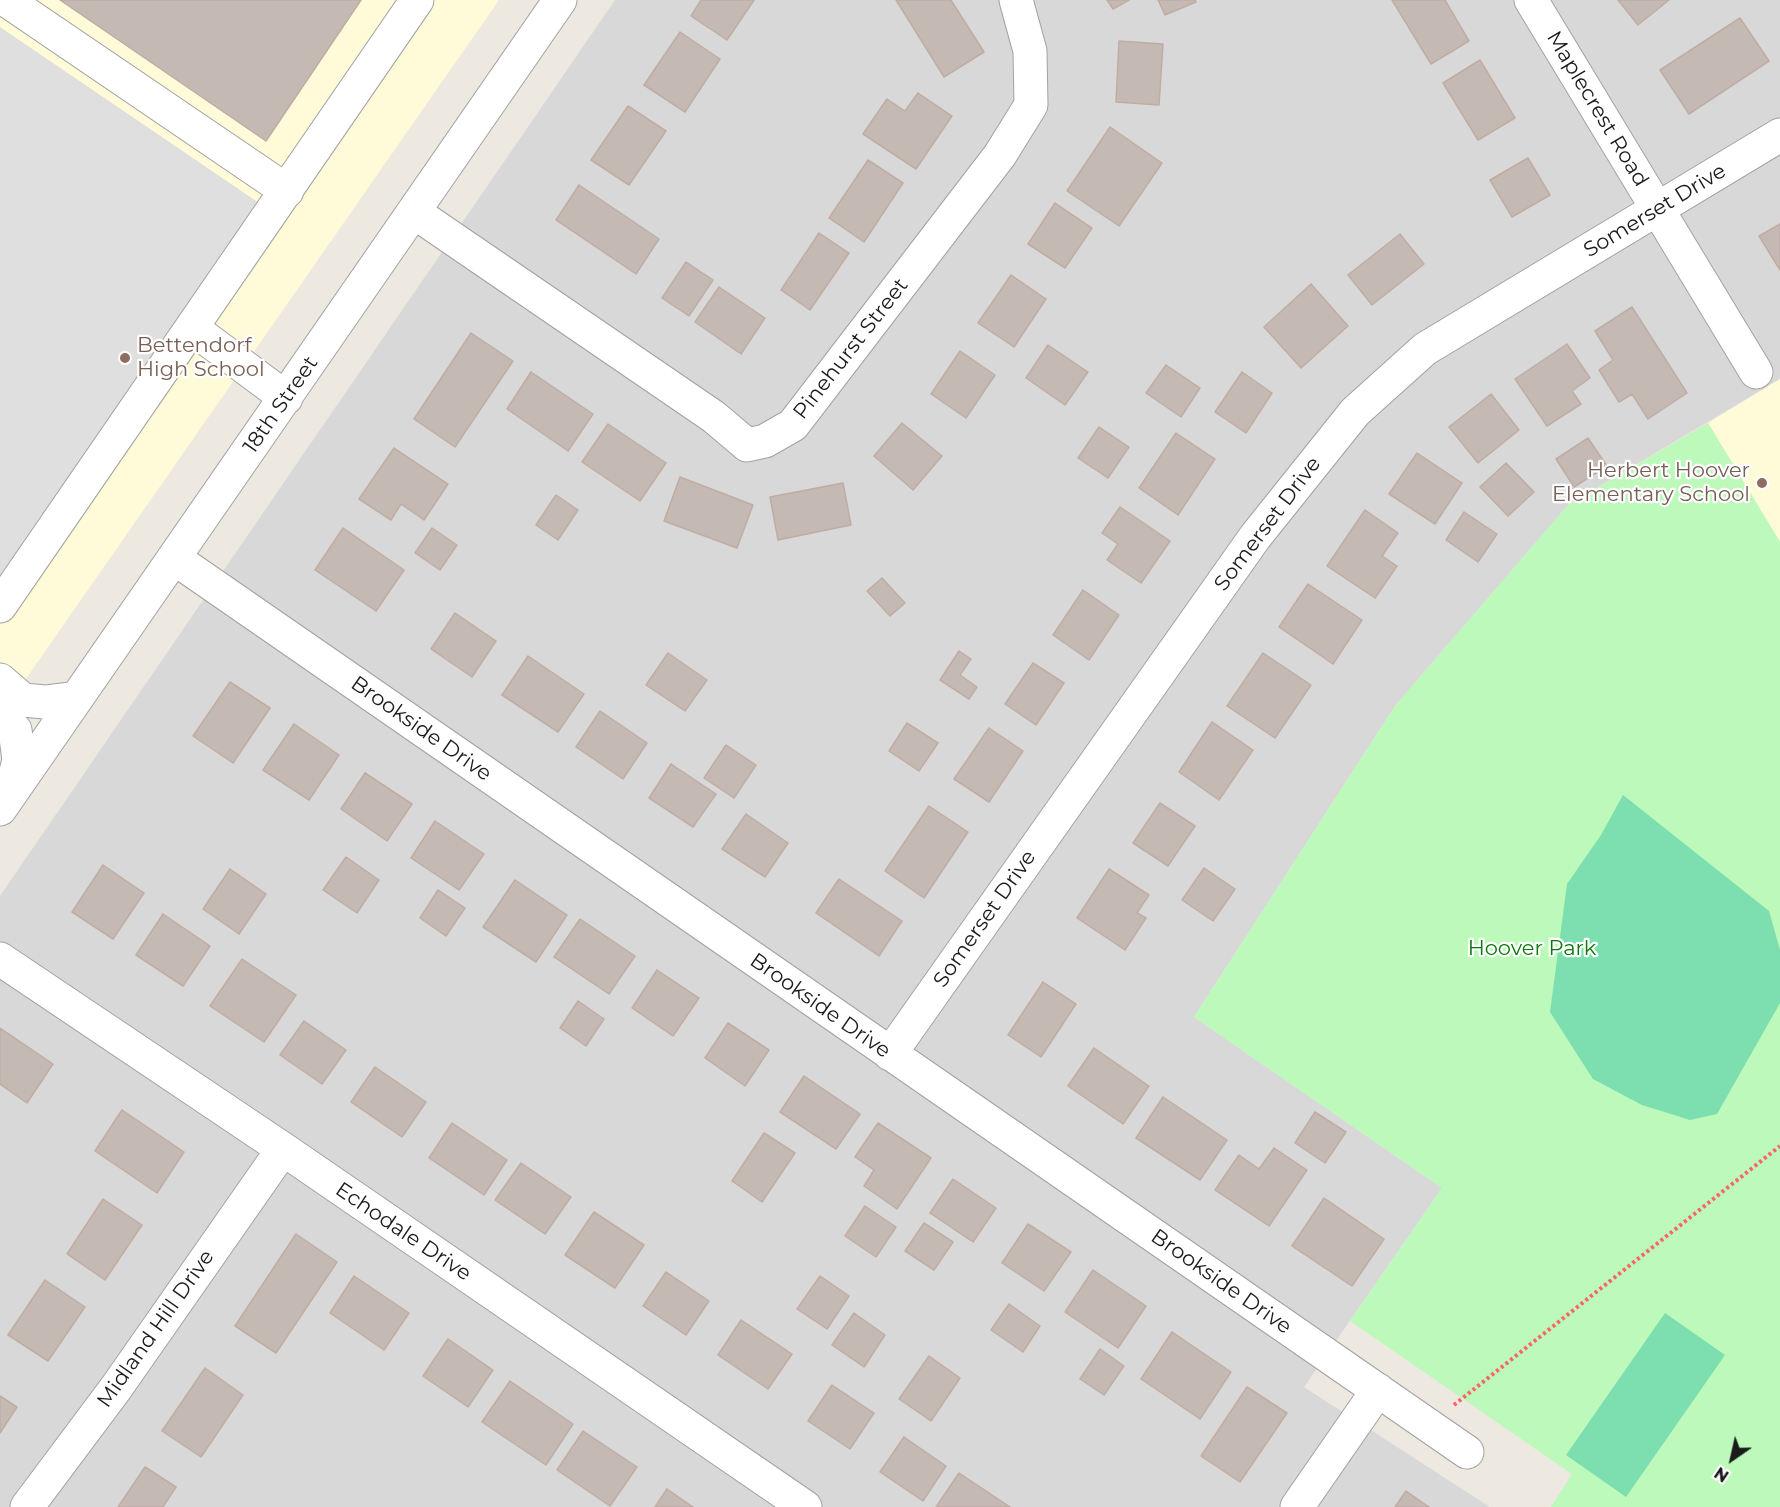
<!DOCTYPE html>
<html>
<head>
<meta charset="utf-8">
<style>
  body { margin:0 }
  #map { position:relative; width:1780px; height:1507px; overflow:hidden; background:#ede8e0; font-family:Montserrat,sans-serif }
  canvas { display:block }
  .north { position:absolute; left:1702px; top:1429px; width:60px; height:60px; -webkit-text-stroke:4px #fff; paint-order:stroke; rotate:214deg; font-size:16px; font-weight:700; line-height:24px; text-align:center; color:#1b1b1b }
  .north::after { content:''; display:block; margin:auto; width:21px; height:27px; background:#1b1b1b; clip-path:polygon(50% 0,100% 100%,50% 72%,0 100%) }
</style>
</head>
<body>
<div id="map">
<canvas width="1780" height="1507"></canvas>
<div class="north">N</div>
</div>
<script>
const ctx = document.querySelector('canvas').getContext('2d');
ctx.lineJoin = 'round';
function fill(path, color) {
  ctx.fillStyle = color;
  ctx.fill(path, 'evenodd');
}
function shape(rows) {
  const path = new Path2D();
  for (const r of rows) {
    path.moveTo(r[0], r[1]);
    for (let i = 2; i < r.length; i += 2) path.lineTo(r[i], r[i + 1]);
  }
  return path;
}
function trace(path, color, width, dash) {
  ctx.strokeStyle = color;
  ctx.lineWidth = width;
  ctx.lineCap = dash ? 'butt' : 'round';
  ctx.setLineDash(dash || []);
  ctx.stroke(path);
}
function write(font, color, halo, rows, align = 'center') {
  ctx.font = font + ' Montserrat,sans-serif';
  ctx.lineWidth = 4.5;
  ctx.setLineDash([]);
  ctx.textBaseline = 'middle';
  ctx.strokeStyle = halo;
  ctx.fillStyle = color;
  for (const [text, x, y, turn = 0] of rows) {
    ctx.save();
    ctx.translate(x, y);
    ctx.rotate((+turn || 0) * Math.PI / 180);
    ctx.textAlign = isNaN(turn) ? turn : align;
    if (halo) ctx.strokeText(text, 0, 0);
    ctx.fillText(text, 0, 0);
    ctx.restore();
  }
}
fill(shape([
  [615,0,1780,0,1780,379,1568,505,1395,706,1194,1017,1442,1188,1304,1387,1490,1507,0,1507,0,896]
]), '#d9d8d8');
fill(shape([
  [0,0,499,0,0,716],
  [1780,379,1780,542,1708,423]
]), '#fffbd8');
fill(shape([
  [1708,423,1780,542,1780,1507,1551,1507,1572,1474,1350,1321,1442,1188,1194,1017,1395,706,1568,505]
]), '#bcf9bb');
fill(shape([
  [1623,795,1769,911,1780,950,1780,1003,1717,1114,1690,1120,1642,1105,1593,1079,1550,1012,1567,884,1601,835],
  [1665,1313,1725,1355,1626,1497,1566,1455]
]), '#7ddeaf');
fill(shape([
  [0,27,262,205,0,586]
]), '#dfdfdf');
const building = shape([
  [60,0,361,0,266,141,60,0],
  [701,0,754,0,727,40,691,16,701,0],
  [896,0,951,0,984,52,944,77,896,0],
  [1107,0,1129,0,1113,9,1107,0],
  [1158,0,1195,0,1196,2,1165,15,1158,0],
  [1392,0,1445,0,1469,41,1431,64,1392,0],
  [1618,0,1669,0,1638,25,1618,0],
  [1740,18,1769,61,1689,114,1660,70,1740,18],
  [680,32,720,59,685,112,644,85,680,32],
  [1119,41,1163,44,1159,105,1116,102,1119,41],
  [1480,60,1515,118,1478,140,1443,83,1480,60],
  [918,93,952,116,916,169,863,134,887,99,905,111,918,93],
  [628,106,666,131,629,185,591,160,628,106],
  [1110,127,1162,163,1119,226,1067,191,1110,127],
  [1528,158,1550,195,1512,217,1490,180,1528,158],
  [868,160,903,183,864,242,829,218,868,160],
  [579,185,659,239,636,274,556,220,579,185],
  [1055,203,1092,228,1065,268,1028,244,1055,203],
  [1780,224,1780,270,1759,236,1780,224],
  [819,233,849,253,810,310,781,290,819,233],
  [1400,234,1424,264,1372,305,1348,275,1400,234],
  [686,262,713,280,689,316,662,298,686,262],
  [1011,275,1046,299,1014,347,978,323,1011,275],
  [1311,284,1348,326,1301,368,1264,327,1311,284],
  [719,287,765,318,741,354,695,322,719,287],
  [1632,307,1687,393,1648,419,1632,394,1619,402,1599,370,1613,360,1595,331,1632,307],
  [471,333,513,361,455,447,414,419,471,333],
  [1567,344,1590,378,1572,391,1581,404,1547,426,1515,379,1567,344],
  [1048,345,1088,372,1065,405,1026,378,1048,345],
  [960,351,995,375,966,418,931,394,960,351],
  [1166,365,1200,388,1181,417,1146,393,1166,365],
  [531,372,593,414,568,451,507,409,531,372],
  [1242,372,1272,393,1246,433,1215,412,1242,372],
  [1491,394,1519,430,1478,463,1449,427,1491,394],
  [902,423,942,456,913,490,874,456,902,423],
  [608,424,666,463,640,501,582,462,608,424],
  [1099,427,1129,447,1108,478,1078,458,1099,427],
  [1176,433,1215,459,1178,515,1139,488,1176,433],
  [1588,438,1607,466,1574,487,1556,459,1588,438],
  [394,448,448,484,424,520,401,504,391,520,359,499,394,448],
  [1417,453,1462,483,1435,524,1389,494,1417,453],
  [1506,463,1534,492,1508,516,1480,487,1506,463],
  [680,477,753,505,737,548,664,521,680,477],
  [843,483,851,525,778,540,770,497,843,483],
  [556,495,578,510,558,540,536,525,556,495],
  [1120,507,1170,541,1141,583,1107,560,1118,544,1102,533,1120,507],
  [1365,510,1398,533,1382,556,1397,566,1375,598,1327,566,1365,510],
  [1464,512,1497,534,1478,562,1446,540,1464,512],
  [343,528,404,570,376,611,315,570,343,528],
  [432,528,457,545,440,570,415,553,432,528],
  [882,578,905,603,890,616,867,591,882,578],
  [1308,584,1362,620,1333,664,1279,627,1308,584],
  [1083,590,1119,615,1089,660,1053,635,1083,590],
  [455,613,496,641,472,677,431,649,455,613],
  [959,651,971,659,960,675,977,687,969,699,940,680,959,651],
  [668,653,707,680,685,711,646,685,668,653],
  [1263,653,1311,685,1275,738,1227,706,1263,653],
  [528,656,584,694,558,732,502,695,528,656],
  [1033,663,1064,683,1036,725,1005,704,1033,663],
  [230,682,270,708,233,763,193,736,230,682],
  [600,711,647,743,623,779,576,747,600,711],
  [1212,722,1253,750,1219,800,1179,772,1212,722],
  [907,723,938,743,919,771,889,751,907,723],
  [294,724,339,755,309,800,263,770,294,724],
  [989,728,1023,751,989,802,954,779,989,728],
  [726,745,756,765,734,798,704,778,726,745],
  [671,764,716,794,693,827,649,798,671,764],
  [365,773,412,804,387,841,341,809,365,773],
  [1160,803,1195,826,1168,866,1133,843,1160,803],
  [929,806,968,832,924,898,885,871,929,806],
  [746,814,788,843,765,877,722,849,746,814],
  [435,821,484,854,459,890,411,858,435,821],
  [346,857,379,880,357,913,323,890,346,857],
  [103,865,144,893,113,939,72,912,103,865],
  [1204,868,1235,889,1213,921,1182,900,1204,868],
  [230,869,266,894,239,934,203,909,230,869],
  [1109,869,1149,895,1137,913,1146,918,1125,950,1077,918,1109,869],
  [839,879,902,921,879,956,816,913,839,879],
  [515,880,567,915,536,962,483,927,515,880],
  [438,890,465,908,446,936,420,918,438,890],
  [163,914,210,946,183,986,136,955,163,914],
  [580,919,635,956,609,994,554,957,580,919],
  [242,959,296,995,264,1042,210,1006,242,959],
  [657,970,699,998,673,1036,632,1008,657,970],
  [1043,982,1076,1004,1041,1057,1008,1035,1043,982],
  [578,1001,604,1019,586,1046,560,1028,578,1001],
  [304,1021,346,1050,322,1084,280,1055,304,1021],
  [728,1023,769,1050,745,1086,705,1058,728,1023],
  [0,1028,53,1064,27,1103,0,1084,0,1028],
  [1094,1048,1149,1086,1123,1124,1068,1086,1094,1048],
  [375,1067,426,1102,402,1137,351,1102,375,1067],
  [804,1076,860,1114,836,1149,780,1112,804,1076],
  [1163,1097,1227,1140,1200,1180,1136,1138,1163,1097],
  [122,1110,184,1152,157,1193,95,1151,122,1110],
  [1315,1112,1346,1132,1325,1163,1295,1143,1315,1112],
  [452,1123,507,1160,484,1195,429,1158,452,1123],
  [878,1123,931,1158,897,1209,864,1186,874,1170,855,1157,878,1123],
  [764,1133,795,1153,762,1202,732,1181,764,1133],
  [1274,1148,1307,1170,1269,1226,1215,1190,1239,1155,1259,1169,1274,1148],
  [521,1163,571,1197,545,1234,495,1200,521,1163],
  [953,1179,996,1208,973,1242,930,1213,953,1179],
  [1324,1198,1384,1239,1352,1286,1292,1246,1324,1198],
  [103,1199,142,1225,105,1280,67,1254,103,1199],
  [865,1206,896,1227,876,1257,845,1236,865,1206],
  [594,1212,644,1245,615,1288,565,1255,594,1212],
  [924,1223,953,1242,934,1270,905,1251,924,1223],
  [1028,1224,1071,1252,1044,1291,1002,1263,1028,1224],
  [296,1234,337,1262,276,1353,235,1326,296,1234],
  [1093,1270,1146,1306,1118,1348,1065,1312,1093,1270],
  [666,1272,709,1301,686,1335,643,1306,666,1272],
  [354,1276,409,1313,384,1350,330,1313,354,1276],
  [820,1276,849,1296,827,1329,797,1309,820,1276],
  [45,1280,85,1307,48,1361,8,1335,45,1280],
  [1009,1304,1040,1326,1023,1352,991,1330,1009,1304],
  [854,1313,885,1335,864,1367,832,1345,854,1313],
  [741,1320,792,1354,768,1389,718,1355,741,1320],
  [1172,1332,1231,1372,1200,1419,1141,1379,1172,1332],
  [448,1339,493,1370,468,1407,423,1376,448,1339],
  [1100,1349,1124,1366,1104,1395,1080,1379,1100,1349],
  [929,1356,960,1378,931,1421,899,1399,929,1356],
  [205,1368,243,1395,201,1457,162,1431,205,1368],
  [510,1381,573,1424,546,1465,482,1422,510,1381],
  [832,1385,874,1413,850,1449,808,1421,832,1385],
  [1247,1387,1287,1413,1240,1482,1201,1456,1247,1387],
  [0,1396,17,1407,0,1433,0,1396],
  [583,1431,637,1467,610,1506,557,1470,583,1431],
  [904,1437,946,1466,923,1501,880,1472,904,1437],
  [145,1467,176,1487,163,1507,118,1507,145,1467],
  [959,1473,1010,1507,936,1507,959,1473],
  [667,1489,693,1507,655,1507,667,1489],
  [1406,1491,1429,1507,1395,1507,1406,1491]
]);
fill(building, '#c5b9b4');
trace(building, '#bfada3', 1.5);
const minor = shape([
  [6,0,287,191],
  [1531,0,1756,372],
  [414,212,714,417,747,445,765,441,793,425,1000,155,1031,105,1030,51,1016,0],
  [192,328,286,398],
  [174,558,1467,1452],
  [0,606,417,0],
  [0,680,23,700,45,702,77,698],
  [0,715,15,730,19,760,12,787],
  [0,809,560,0],
  [0,959,283,1149,805,1507],
  [890,1054,1255,537,1355,412,1425,349,1780,135],
  [27,1507,116,1388,283,1149],
  [1297,1507,1378,1390]
]);
trace(minor, '#a2a2a2', 35);
trace(shape([
  [1454,1405,1780,1146]
]), '#fb6664', 4, [3, 3]);
trace(minor, '#fff', 33);
for (const [x, y, r, color] of [
  [125,358,6,"#8d6e63"],
  [1762,483,6,"#8d6e63"]
]) {
  const dot = new Path2D();
  dot.arc(x, y, r, 0, 2 * Math.PI);
  ctx.fillStyle = color;
  ctx.fill(dot);
  trace(dot, '#fff', 2);
}
write('21px', '#1b1b1b', '#fff', [
  ["Maplecrest Road",1597,109,59],
  ["Somerset Drive",1655,211,-31],
  ["Pinehurst Street",851,349,-52],
  ["18th Street",281,405,-55],
  ["Somerset Drive",1268,524,-53],
  ["Brookside Drive",421,729,35],
  ["Somerset Drive",985,919,-55],
  ["Brookside Drive",820,1006,35],
  ["Echodale Drive",403,1232,34],
  ["Brookside Drive",1221,1282,35],
  ["Midland Hill Drive",156,1329,-55]
]);
write('21px', '#785e54', '#fff', [
  ["Bettendorf",137,346],
  ["High School",137,370],
  ["Herbert Hoover",1750,471,"right"],
  ["Elementary School",1750,495,"right"]
], 'left');
write('21px', '#0b790a', '#fff', [
  ["Hoover Park",1532,949]
]);
</script>
</body>
</html>
